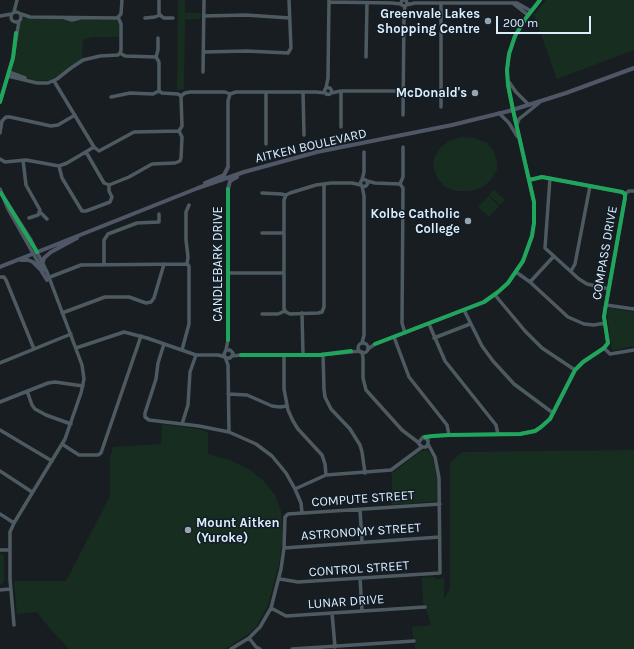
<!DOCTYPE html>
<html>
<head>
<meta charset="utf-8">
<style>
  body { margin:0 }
  #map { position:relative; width:634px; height:649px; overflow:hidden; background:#181d22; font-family:Karla,sans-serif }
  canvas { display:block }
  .scale { position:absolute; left:496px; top:16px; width:95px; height:18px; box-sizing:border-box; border:2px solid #ddeefb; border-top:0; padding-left:5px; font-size:12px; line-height:14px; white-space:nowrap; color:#ddeefb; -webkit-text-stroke:3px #131d27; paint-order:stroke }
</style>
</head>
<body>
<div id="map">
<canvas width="634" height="649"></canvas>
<div class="scale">200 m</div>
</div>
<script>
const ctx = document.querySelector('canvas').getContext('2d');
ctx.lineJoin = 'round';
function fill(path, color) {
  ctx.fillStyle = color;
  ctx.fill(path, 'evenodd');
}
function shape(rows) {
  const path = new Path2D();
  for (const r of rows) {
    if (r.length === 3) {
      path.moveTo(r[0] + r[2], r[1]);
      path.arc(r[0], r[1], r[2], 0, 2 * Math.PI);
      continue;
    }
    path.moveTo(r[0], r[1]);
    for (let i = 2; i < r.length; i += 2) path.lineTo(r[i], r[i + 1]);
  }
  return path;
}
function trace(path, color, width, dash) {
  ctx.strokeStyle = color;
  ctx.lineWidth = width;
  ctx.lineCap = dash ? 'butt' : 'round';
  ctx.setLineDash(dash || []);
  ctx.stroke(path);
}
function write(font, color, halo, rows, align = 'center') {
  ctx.font = font + ' Karla,sans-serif';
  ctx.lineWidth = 3;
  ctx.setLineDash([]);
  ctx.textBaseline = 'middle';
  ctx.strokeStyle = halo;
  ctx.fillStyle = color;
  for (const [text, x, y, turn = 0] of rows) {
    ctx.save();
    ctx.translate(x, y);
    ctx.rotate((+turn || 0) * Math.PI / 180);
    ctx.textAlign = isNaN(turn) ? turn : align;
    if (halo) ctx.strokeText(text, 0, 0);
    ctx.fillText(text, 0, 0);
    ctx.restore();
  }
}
fill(shape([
  [178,0,185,0,185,13,201,13,200,19,185,19,184,89,177,90],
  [546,0,634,0,634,50,557,79,534,15],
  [30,18,117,20,119,24,119,37,92,37,83,40,82,59,69,67,60,75,51,80,37,81,25,77,13,72,12,70,17,46,20,21,22,19],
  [462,137,474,138,487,143,493,150,497,160,497,170,491,180,481,188,470,191,456,191,445,187,438,179,433,167,434,158,440,148,449,141],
  [494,190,505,200,500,205,489,195],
  [489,196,499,206,489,217,478,207],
  [611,308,634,312,634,346,614,350,612,349,607,318,608,310],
  [162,424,198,429,208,432,208,454,230,460,250,470,263,480,275,495,281,511,283,535,279,564,268,605,256,627,250,633,225,649,69,649,46,624,37,612,17,614,14,581,66,581,110,496,110,458,113,447,161,444],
  [427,450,432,456,437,478,437,501,392,505,392,473,421,451],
  [634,450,634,649,415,649,412,627,431,625,424,603,423,603,422,578,434,577,435,579,443,579,444,572,444,599,450,589,450,463,462,452],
  [0,553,4,555,4,582,0,585]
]), '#172d1f');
trace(shape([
  [404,3,3],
  [159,0,159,13,161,16,164,18,173,18],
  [329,2,392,3,401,4],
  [514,4,528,15],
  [406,5,415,3,517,3,531,11],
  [14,12,17,0],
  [16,17,5],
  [21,14,30,17,117,18,121,14,122,0],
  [0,16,12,14],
  [204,16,246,15,290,18],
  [65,18,72,20,80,18],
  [145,18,155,17,160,15],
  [204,52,247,51,288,53,291,48,289,0],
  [120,53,125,56,156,57],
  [156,57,159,62,159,91],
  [156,57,158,50,158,38],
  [366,57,367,3],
  [9,72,25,78],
  [203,72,204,0],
  [8,76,37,83,48,83,57,79,71,68,83,60,100,56,118,55,120,53,121,50,121,24,118,17],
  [54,81,94,147,99,151,134,132,179,131,182,126,181,96],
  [509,82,516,92,529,105],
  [328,91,3.5],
  [326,88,328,78,329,0],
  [159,91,162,93,178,94,181,96],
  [303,92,304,135],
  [331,93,341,91,403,91],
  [181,96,185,93,190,92,225,92,230,94],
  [111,97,130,93,153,94,159,91],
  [0,102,13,58,19,21],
  [441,107,441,3],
  [499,113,509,123,517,136],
  [403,115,404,15,405,6],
  [517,124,519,119,539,103],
  [341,127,341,91],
  [0,133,2,121,6,117,10,117,51,126,58,125,75,115],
  [266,144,266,92],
  [86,152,104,183,109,185,129,177,152,164,175,163,180,161,181,158,182,137,179,131],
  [0,159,5,162,26,160,59,166,67,163,94,147],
  [23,160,26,185,40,210,38,215,29,218],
  [59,166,62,178,82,211,86,211,110,202,112,197,109,191,109,185],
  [228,167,228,101,230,94,236,92,316,92,326,93],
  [550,178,545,248,579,279,587,284,609,289],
  [364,183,3.5],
  [362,180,364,172,364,152],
  [367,181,375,183,400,184],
  [400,184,403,188,402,323,405,333],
  [400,184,403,177,403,147],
  [362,186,364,196,364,335,362,343],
  [0,189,8,209,43,271],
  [1,193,31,240,47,272,82,365,84,379,81,393,65,439,14,523,10,532,10,579,14,625],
  [262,193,281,194,286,195],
  [625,194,629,191,634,191],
  [286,195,284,200,284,309,286,312,290,314,318,313,322,312,324,307,324,184],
  [286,195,290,193,316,185,331,183,352,183,361,185],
  [40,212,47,219],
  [262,233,284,233],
  [104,264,104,240,108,234,137,223,159,222,159,214],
  [187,264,188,257,186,240,186,212,189,205],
  [571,271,575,264,590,186],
  [516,272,530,282,568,317,584,324,594,325,605,323],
  [228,273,284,273],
  [0,277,4,277,6,280,34,349],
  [50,277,81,265,187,264,189,266,189,324,182,350],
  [530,282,554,256],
  [495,295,525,331,542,348,575,370],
  [606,305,634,309],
  [464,310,482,346,493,361,514,384,553,413],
  [62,313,105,297,129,297,146,303,151,302,154,298,164,264],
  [302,313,303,355],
  [262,314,278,314,285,311],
  [429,324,445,361,496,425,498,434],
  [394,337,409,377,447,425,449,435],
  [434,338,470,324],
  [363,348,5],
  [164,344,158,363,156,379,145,413,145,417,149,420,199,426,229,432,256,444,272,456,286,473,295,489,301,503,302,513],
  [76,348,124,332,147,338,196,355,218,355,225,357],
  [604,348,610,354,634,350],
  [368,349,375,344,484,302,498,292,508,283,523,261,532,236,534,223,534,202,513,110,508,85,507,70,509,54,515,36,526,18,540,0],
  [226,350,228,340,228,189],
  [362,352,363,358,363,378,366,390,402,430,419,443],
  [323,354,324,389,325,397,331,409,350,429,360,445,362,452,365,473],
  [284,355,284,389,288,410,293,421,298,429,322,455,325,464,326,475],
  [232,356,241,355,320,355,360,351],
  [226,358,230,358,232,356,233,353,230,350,226,350,224,354,228,365,229,432],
  [0,363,71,334],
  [27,391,32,405,35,409,46,415,71,424],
  [228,394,247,395,272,406,280,407,287,406],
  [0,402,48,383,55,382,83,386],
  [182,424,188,405,190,372,196,355],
  [0,430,52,461],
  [425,437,433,436,449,435,520,434,535,431,541,427,550,419,575,370,583,362,604,348,608,343,604,317,605,310,625,198,625,194,622,192,542,177,529,180],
  [62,444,79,455,98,455,101,453,141,336],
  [0,471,32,492],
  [295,489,326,475,391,470,422,447],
  [360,510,362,542],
  [0,514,14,523],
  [284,548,440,537],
  [0,550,9,550],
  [360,578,362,611],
  [280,579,298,582,440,573,439,478,435,457,428,444,428,440,423,437,419,442,419,444,422,447,426,447,428,444],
  [0,590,10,589],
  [271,608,286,616,425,607],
  [332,613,335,647],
  [249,638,256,647,260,649],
  [231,649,249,638,260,627,271,608,281,569,284,548,285,517,288,514,440,504],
  [292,649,414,641]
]), '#4e5a62', 3.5);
trace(shape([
  [205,183,224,175,228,167],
  [228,189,230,181,237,177],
  [21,260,28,260,33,262,41,270,47,280],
  [43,262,44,258,51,252,77,238],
  [0,267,198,188,244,172,317,152,452,125,509,111,566,93,634,68]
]), '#4f5766', 4);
trace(shape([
  [0,102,13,58,16,33],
  [1,193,37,252],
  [228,340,228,189],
  [375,344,484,302,498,292,508,283,523,261,532,236,534,223,534,202,513,110,508,85,507,70,509,54,515,36,526,18,540,0],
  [241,355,320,355,351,351],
  [425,437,433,436,449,435,520,434,535,431,541,427,550,419,575,370,583,362,604,348,608,343,604,317,605,310,625,198,625,194,622,192,542,177,529,180]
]), '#20a55d', 4);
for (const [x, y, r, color] of [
  [488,21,4,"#98a5af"],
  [475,93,4,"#98a5af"],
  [468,221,4,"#98a5af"],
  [188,530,4,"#98a5af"]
]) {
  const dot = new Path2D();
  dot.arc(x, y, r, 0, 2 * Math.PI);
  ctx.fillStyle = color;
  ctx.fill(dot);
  trace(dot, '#131d27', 1.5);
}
write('bold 13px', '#ddeefb', '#131d27', [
  ["Greenvale Lakes",480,14],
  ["Shopping Centre",480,29],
  ["McDonald's",467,93],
  ["Kolbe Catholic",460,214],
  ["College",460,229],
  ["Mount Aitken",196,523,"left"],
  ["(Yuroke)",196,538,"left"]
], 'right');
write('13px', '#ddeefb', '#131d27', [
  ["AITKEN BOULEVARD",311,146,-13],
  ["COMPASS DRIVE",605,253,-80],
  ["CANDLEBARK DRIVE",218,264,-90],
  ["COMPUTE STREET",363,499,-4],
  ["ASTRONOMY STREET",361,532,-4],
  ["CONTROL STREET",359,569,-4],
  ["LUNAR DRIVE",346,602,-4]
]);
</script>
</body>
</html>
